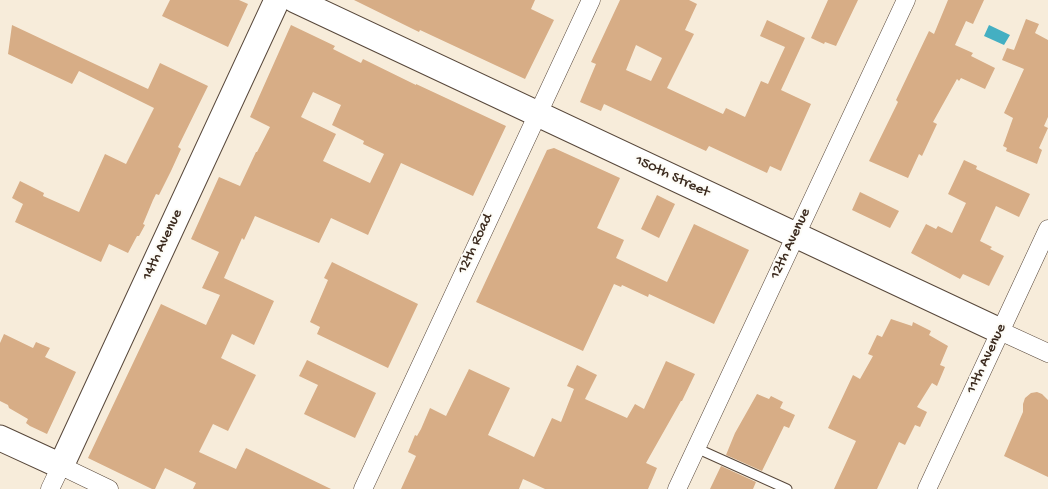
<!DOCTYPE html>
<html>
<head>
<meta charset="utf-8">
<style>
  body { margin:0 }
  canvas { display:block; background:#f7ecda }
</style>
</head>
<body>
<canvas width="1048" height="489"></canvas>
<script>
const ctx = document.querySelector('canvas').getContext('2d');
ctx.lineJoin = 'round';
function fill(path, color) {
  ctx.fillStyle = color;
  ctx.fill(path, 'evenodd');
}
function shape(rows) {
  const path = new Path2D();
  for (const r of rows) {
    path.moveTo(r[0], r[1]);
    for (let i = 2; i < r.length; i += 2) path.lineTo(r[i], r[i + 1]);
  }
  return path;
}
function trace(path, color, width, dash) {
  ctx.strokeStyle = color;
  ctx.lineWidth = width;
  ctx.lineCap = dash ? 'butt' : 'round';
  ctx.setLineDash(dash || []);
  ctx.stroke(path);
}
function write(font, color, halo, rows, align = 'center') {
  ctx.font = font + ' "Gochi Hand",sans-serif';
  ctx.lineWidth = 4;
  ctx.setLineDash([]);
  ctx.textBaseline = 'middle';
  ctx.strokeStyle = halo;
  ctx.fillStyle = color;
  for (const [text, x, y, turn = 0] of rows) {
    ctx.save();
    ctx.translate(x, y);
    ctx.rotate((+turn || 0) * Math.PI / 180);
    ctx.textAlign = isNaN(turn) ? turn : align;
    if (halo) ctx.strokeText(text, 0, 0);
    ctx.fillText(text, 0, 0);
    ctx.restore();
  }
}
fill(shape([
  [989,25,1010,35,1004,45,984,36]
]), '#44afc2');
fill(shape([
  [170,0,239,0,248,4,228,47,162,16],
  [354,0,535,0,531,9,554,20,525,79,420,30,419,32],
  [620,0,689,0,697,4,685,30,694,34,667,88,723,114,726,108,745,117,761,81,768,84,785,47,760,36,767,20,805,38,781,90,811,104,781,171,770,166,767,173,709,146,706,151,604,104,601,111,580,102,596,64,591,62],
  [636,45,662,58,651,81,626,70],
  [828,0,858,0,836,46,825,42,824,44,811,38],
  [948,0,984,0,973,24,966,21,955,45,973,53,971,56,995,68,985,89,961,78,959,81,957,79,933,122,937,124,922,156,919,154,908,178,869,161,898,102,896,100,929,31,934,34],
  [1026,19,1039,24,1035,33,1048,40,1048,117,1044,126,1048,128,1039,148,1042,150,1037,164,1006,151,1007,148,1003,146,1013,118,1004,113,1024,69,1002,60,1007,48,1014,50],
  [12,25,148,89,160,63,208,86,178,147,181,149,171,171,159,195,156,194,153,200,143,224,145,225,139,236,137,236,128,253,109,244,101,262,15,222,23,204,12,198,20,181,44,193,43,196,79,212,105,154,126,164,154,108,79,71,72,84,8,54],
  [291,25,335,46,333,49,361,63,363,59,416,85,416,84,506,126,473,196,401,163,368,235,331,218,319,243,255,216,244,240,242,238,224,278,274,301,254,345,232,334,221,358,256,375,228,431,213,424,199,452,236,469,246,448,331,489,193,489,196,483,165,468,155,489,152,489,88,458,161,304,206,325,220,295,202,288,219,252,191,239,219,177,240,186,256,152,257,152,270,127,250,117],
  [313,92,341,105,332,125,364,141,363,144,384,154,370,183,323,161,336,134,301,117],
  [554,148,620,178,597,228,624,240,616,258,667,282,694,224,749,250,714,324,649,294,648,297,622,285,621,287,614,284,583,351,476,302,547,150],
  [964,160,977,166,976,169,1030,194,1019,217,996,206,980,241,992,247,990,249,1004,256,989,286,963,274,960,279,911,253,926,224,936,229,938,226,952,233,966,203,948,194],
  [860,192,899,211,890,228,852,210],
  [657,195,675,204,659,238,641,229],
  [332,262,418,304,388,368,317,334,320,327,310,322,328,280,324,278],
  [891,319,912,326,913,322,931,331,929,335,948,346,940,365,945,367,937,386,932,383,917,407,927,412,920,427,915,425,905,445,899,442,877,489,834,489,856,441,828,428,853,375,860,379,873,356,868,354,877,335,882,337],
  [4,334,33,348,36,342,50,348,45,357,76,372,47,434,30,426,26,423,28,419,9,408,8,405,0,401,0,343],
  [307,360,376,393,355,438,304,414,318,385,299,376],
  [666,361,695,374,682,401,681,401,646,463,657,468,648,489,545,489,523,479,519,489,401,489,416,456,408,452,415,435,417,436,421,429,430,408,446,416,469,369,510,388,488,435,534,457,552,418,561,422,574,389,567,386,577,365,597,375,585,399,627,418,635,404,644,409],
  [1037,392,1042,394,1048,400,1048,477,1004,456,1023,412,1023,404,1025,398,1031,393],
  [757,394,769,399,771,396,783,402,780,408,795,415,789,428,784,426,762,471,726,455,735,433],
  [721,466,756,482,753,489,710,489]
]), '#d7ad86');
const lane = shape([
  [696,448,787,489]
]);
const street = shape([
  [1000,331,1048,353],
  [50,489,61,466,109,489],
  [363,489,591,0],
  [677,489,906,0],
  [927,489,1048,229]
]);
const secondary = shape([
  [295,0,1000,331],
  [0,438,61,466,277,0]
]);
trace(lane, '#57473a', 11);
trace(street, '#57473a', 19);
trace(secondary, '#57473a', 27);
trace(lane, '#fff', 9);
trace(street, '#fff', 18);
trace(secondary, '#fff', 25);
write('15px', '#3b2a1e', '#fdfcf7', [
  ["150th Street",672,177,25],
  ["12th Road",476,244,-65],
  ["12th Avenue",791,244,-65],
  ["14th Avenue",163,245,-65],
  ["11th Avenue",987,359,-65]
]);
</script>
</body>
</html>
